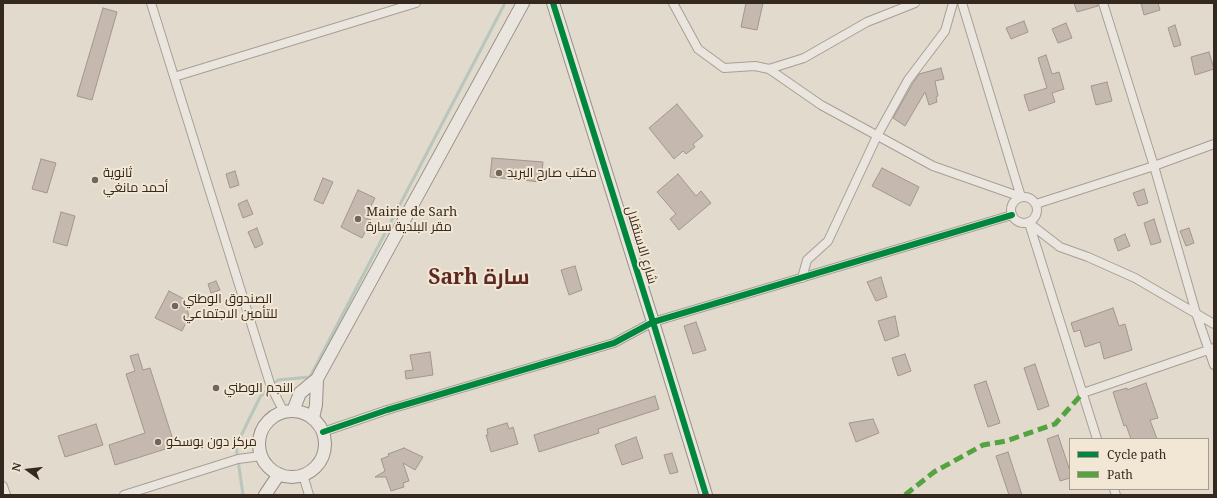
<!DOCTYPE html>
<html>
<head>
<meta charset="utf-8">
<style>
  body { margin:0 }
  #map { position:relative; width:1217px; height:498px; overflow:hidden; background:#e2dacd; font-family:"Noto Serif",serif }
  canvas { display:block }
  .frame { position:absolute; inset:0; border:4px solid #35281f; pointer-events:none }
  .legend { position:absolute; left:1069px; top:438px; width:140px; height:52px; box-sizing:border-box; background:#f2e7d4; border:1px solid #a69b8c; margin:0; padding:5px 7px; list-style:none; font-size:12px; color:#35281f }
  .legend li { display:flex; align-items:center; gap:8px; height:20px }
  .legend b { width:20px; border:1px solid #a69b8c }
  .north { position:absolute; left:8px; top:450px; width:40px; height:40px; -webkit-text-stroke:3px #f2e7d4; paint-order:stroke; rotate:285deg; font-size:11px; font-weight:700; line-height:16px; text-align:center; color:#35281f }
  .north::after { content:''; display:block; margin:auto; width:14px; height:18px; background:#35281f; clip-path:polygon(50% 0,100% 100%,50% 72%,0 100%) }
</style>
</head>
<body>
<div id="map">
<canvas width="1217" height="498"></canvas>
<div class="frame"></div>
<ul class="legend">
<li><b style="height:5px;background:#00873e"></b>Cycle path</li>
<li><b style="height:5px;background:#53a341"></b>Path</li>
</ul>
<div class="north">N</div>
</div>
<script>
const ctx = document.querySelector('canvas').getContext('2d');
ctx.lineJoin = 'round';
function shape(rows) {
  const path = new Path2D();
  for (const r of rows) {
    if (r.length === 3) {
      path.moveTo(r[0] + r[2], r[1]);
      path.arc(r[0], r[1], r[2], 0, 2 * Math.PI);
      continue;
    }
    path.moveTo(r[0], r[1]);
    for (let i = 2; i < r.length; i += 2) path.lineTo(r[i], r[i + 1]);
  }
  return path;
}
function trace(path, color, width, dash) {
  ctx.strokeStyle = color;
  ctx.lineWidth = width;
  ctx.lineCap = dash ? 'butt' : 'round';
  ctx.setLineDash(dash || []);
  ctx.stroke(path);
}
function fill(path, color) {
  ctx.fillStyle = color;
  ctx.fill(path, 'evenodd');
}
function write(font, color, halo, rows, align = 'center') {
  ctx.font = font + ' "Noto Serif",Cairo,serif';
  ctx.lineWidth = 4;
  ctx.setLineDash([]);
  ctx.textBaseline = 'middle';
  ctx.strokeStyle = halo;
  ctx.fillStyle = color;
  for (const [text, x, y, turn = 0] of rows) {
    ctx.save();
    ctx.translate(x, y);
    ctx.rotate((+turn || 0) * Math.PI / 180);
    ctx.textAlign = isNaN(turn) ? turn : align;
    if (halo) ctx.strokeText(text, 0, 0);
    ctx.fillText(text, 0, 0);
    ctx.restore();
  }
}
trace(shape([
  [243,495,236,446,260,397,278,380,310,377,504,5]
]), '#b8c6bc', 3);
const building = shape([
  [746,3,763,3,757,30,741,27,746,3],
  [1074,3,1098,3,1098,6,1077,12,1074,3],
  [1141,3,1158,3,1160,10,1144,15,1141,3],
  [103,8,117,12,92,100,77,96,103,8],
  [1024,21,1028,32,1011,39,1006,28,1024,21],
  [1066,23,1072,38,1058,43,1052,29,1066,23],
  [1175,25,1181,45,1174,47,1168,28,1175,25],
  [1209,52,1214,69,1195,75,1191,57,1209,52],
  [1046,55,1052,74,1059,72,1064,89,1052,93,1055,102,1029,111,1024,95,1047,88,1038,58,1046,55],
  [941,68,944,79,935,81,938,96,936,97,937,102,929,105,925,92,905,126,893,118,913,83,919,74,941,68],
  [1107,82,1112,101,1096,105,1091,86,1107,82],
  [677,104,703,136,693,144,695,147,686,154,683,151,674,159,649,128,677,104],
  [492,158,543,162,541,182,490,177,492,158],
  [41,159,56,163,47,193,32,189,41,159],
  [882,168,919,187,910,206,872,186,882,168],
  [235,171,239,185,230,188,226,174,235,171],
  [678,174,696,196,701,191,711,203,679,230,670,219,676,214,657,192,678,174],
  [323,178,333,182,323,204,314,200,323,178],
  [1144,189,1148,203,1138,206,1133,193,1144,189],
  [358,190,375,198,365,218,371,220,362,238,341,227,358,190],
  [247,200,253,214,243,218,238,204,247,200],
  [61,212,75,216,67,246,53,242,61,212],
  [1154,219,1161,242,1151,245,1144,223,1154,219],
  [257,228,263,244,255,248,248,232,257,228],
  [1189,228,1194,243,1186,246,1180,231,1189,228],
  [1125,234,1130,246,1118,251,1114,239,1125,234],
  [575,266,582,290,569,295,561,270,575,266],
  [881,277,887,297,876,301,867,282,881,277],
  [216,281,220,290,211,293,208,284,216,281],
  [169,291,184,299,189,316,182,331,155,318,169,291],
  [1113,308,1119,326,1125,324,1132,350,1104,359,1100,342,1085,347,1080,330,1074,332,1071,323,1113,308],
  [895,316,899,336,885,341,878,321,895,316],
  [696,322,706,350,693,354,684,326,696,322],
  [430,352,433,375,406,379,405,371,413,370,410,355,430,352],
  [138,354,143,370,150,368,175,446,115,465,109,445,145,433,126,374,135,371,130,356,138,354],
  [905,354,911,371,898,376,892,358,905,354],
  [1035,364,1049,406,1038,410,1024,368,1035,364],
  [986,381,1000,423,988,427,974,385,986,381],
  [1146,383,1158,418,1150,420,1157,439,1131,439,1126,425,1124,426,1113,392,1127,388,1127,390,1146,383],
  [655,396,659,409,598,429,599,433,539,452,534,435,655,396],
  [873,419,879,433,856,442,849,423,873,419],
  [507,423,509,429,513,427,518,444,491,452,486,435,488,435,487,429,507,423],
  [96,424,103,445,65,457,58,436,96,424],
  [1058,435,1070,471,1070,478,1060,481,1047,439,1058,435],
  [636,437,643,458,622,465,615,445,636,437],
  [404,448,423,457,415,470,403,463,409,481,403,483,404,487,391,491,386,477,375,477,385,471,381,459,389,456,388,454,404,448],
  [1008,452,1022,495,1009,495,996,456,1008,452],
  [672,453,678,472,670,474,664,455,672,453]
]);
fill(building, '#c5b8ae');
trace(building, '#a2968d', 1);
const street = shape([
  [151,3,271,387,284,412],
  [673,3,698,49,724,68,755,66,769,69,804,58,867,22,915,3],
  [962,3,1021,197],
  [1103,3,1154,166,1196,313,1214,365],
  [769,69,821,105,933,166,1021,197],
  [174,77,416,3],
  [1024,210,13],
  [1036,204,1154,166,1214,144],
  [1029,223,1097,439],
  [1029,223,1060,247,1088,257,1135,278,1214,324],
  [802,278,807,260,828,241,877,136,908,80,945,31,953,3],
  [1083,393,1214,348],
  [323,432,387,410,614,343,653,322,1012,215],
  [303,475,309,495],
  [3,486,6,495],
  [1114,489,1116,495],
  [124,495,238,459,261,456]
]);
const secondary = shape([
  [553,3,653,322,706,495],
  [293,411,300,393,317,379,523,3],
  [292,444,33],
  [313,418,316,405,317,379],
  [265,495,279,474]
]);
trace(street, '#a79f96', 10);
trace(secondary, '#978f86', 14);
trace(street, '#eae5de', 8);
trace(secondary, '#eae5de', 12);
trace(shape([
  [905,495,934,472,983,445,1006,441,1055,424,1083,393]
]), '#53a341', 5, [10, 5]);
trace(shape([
  [553,3,653,322,706,495],
  [323,432,387,410,614,343,653,322,1012,215]
]), '#00873e', 6);
for (const [x, y, r, color] of [
  [499,173,4,"#72665c"],
  [95,180,4,"#72665c"],
  [358,219,4,"#72665c"],
  [175,306,4,"#72665c"],
  [216,388,4,"#72665c"],
  [158,442,4,"#72665c"]
]) {
  const dot = new Path2D();
  dot.arc(x, y, r, 0, 2 * Math.PI);
  ctx.fillStyle = color;
  ctx.fill(dot);
  trace(dot, '#f2e7d4', 1.5);
}
write('13px', '#35281f', '#f2e7d4', [
  ["ثانوية",103,173],
  ["أحمد مانغي",103,188],
  ["مكتب صارح البريد",507,173],
  ["Mairie de Sarh",366,212],
  ["مقر البلدية سارة",366,227],
  ["الصندوق الوطني",183,299],
  ["للتأمين الاجتماعي",183,314],
  ["النجم الوطني",224,388],
  ["مركز دون بوسكو",166,442]
], 'left');
write('13px', '#35281f', '#f2e7d4', [
  ["شارع الاستقلال",641,245,73]
]);
write('bold 21px', '#5d2a23', '#f2e7d4', [
  ["Sarh سارة",479,278]
]);
</script>
</body>
</html>
